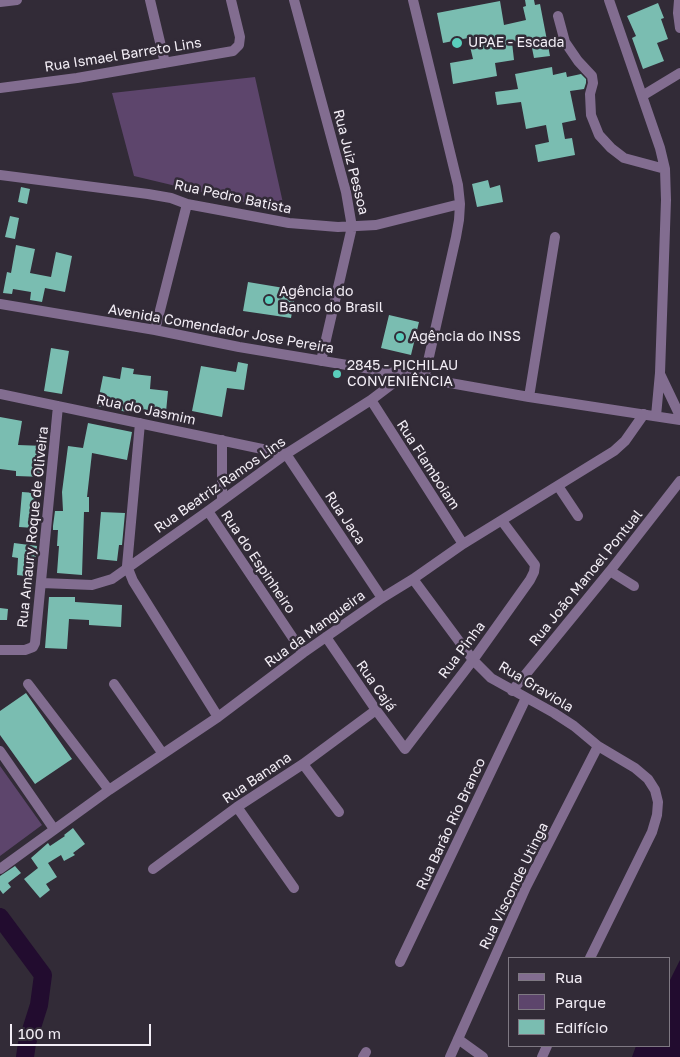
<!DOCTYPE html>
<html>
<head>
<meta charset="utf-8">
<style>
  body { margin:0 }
  #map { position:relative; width:680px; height:1057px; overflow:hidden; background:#322b37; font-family:"Golos Text",sans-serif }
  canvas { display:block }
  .legend { position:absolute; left:508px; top:957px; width:162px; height:90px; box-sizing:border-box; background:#322b37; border:1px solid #7f7983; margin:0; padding:6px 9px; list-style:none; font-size:15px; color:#f3eef6 }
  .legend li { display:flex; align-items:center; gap:10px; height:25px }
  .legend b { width:25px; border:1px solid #7f7983 }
  .scale { position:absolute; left:10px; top:1024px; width:141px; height:22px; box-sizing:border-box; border:2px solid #f3eef6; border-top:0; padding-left:6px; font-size:15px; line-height:18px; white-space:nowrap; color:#f3eef6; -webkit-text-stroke:4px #322b37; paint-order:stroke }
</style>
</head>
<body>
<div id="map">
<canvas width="680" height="1057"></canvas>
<ul class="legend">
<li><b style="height:6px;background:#826d90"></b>Rua</li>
<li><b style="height:14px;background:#5d456c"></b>Parque</li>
<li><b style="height:14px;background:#7abdb1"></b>Edifício</li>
</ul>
<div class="scale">100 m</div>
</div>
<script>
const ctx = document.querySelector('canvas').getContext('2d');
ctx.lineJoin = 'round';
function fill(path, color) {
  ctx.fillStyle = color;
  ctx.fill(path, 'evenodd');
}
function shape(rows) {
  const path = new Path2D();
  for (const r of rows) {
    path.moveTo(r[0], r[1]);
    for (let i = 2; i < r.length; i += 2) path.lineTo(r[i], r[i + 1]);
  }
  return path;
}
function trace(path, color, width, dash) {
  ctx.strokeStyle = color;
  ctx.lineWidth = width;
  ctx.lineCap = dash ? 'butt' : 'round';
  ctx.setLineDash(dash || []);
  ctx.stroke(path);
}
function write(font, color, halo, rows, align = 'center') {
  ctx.font = font + ' "Golos Text",sans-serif';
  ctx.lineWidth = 5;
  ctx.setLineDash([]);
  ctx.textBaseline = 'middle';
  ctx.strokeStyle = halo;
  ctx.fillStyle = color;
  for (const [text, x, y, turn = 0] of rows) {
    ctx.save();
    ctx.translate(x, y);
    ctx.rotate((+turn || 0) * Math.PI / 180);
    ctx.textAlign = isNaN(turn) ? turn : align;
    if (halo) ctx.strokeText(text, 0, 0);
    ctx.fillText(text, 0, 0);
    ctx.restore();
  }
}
fill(shape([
  [255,77,285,212,134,176,112,93],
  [0,766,42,825,0,856]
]), '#5d456c');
fill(shape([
  [680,960,680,1057,632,1057,636,1046,669,1046,669,982]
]), '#220c2f');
trace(shape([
  [0,917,43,975,39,1005,27,1043,25,1057]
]), '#220c2f', 18);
fill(shape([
  [525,0,534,0,535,5,540,4,550,56,534,58,530,38,512,42,514,60,495,63,497,76,453,84,450,63,473,59,468,38,443,43,437,13,500,1,504,25,526,20,523,7,526,6],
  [658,3,664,18,661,19,668,39,657,43,664,61,643,69,632,38,636,36,627,16],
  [552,67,553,75,566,72,567,77,581,74,586,79,586,83,584,89,570,91,576,120,562,123,565,139,572,138,575,155,538,162,535,145,549,142,546,125,526,129,521,102,497,105,495,92,518,89,515,74],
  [488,180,490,188,500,185,503,202,477,207,472,184],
  [21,187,30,189,27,204,18,202],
  [10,216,19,218,15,239,5,237],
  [16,245,35,249,30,273,51,277,56,252,72,256,65,292,45,288,42,302,30,300,31,292,13,289,12,294,3,293,7,272,11,273],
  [248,282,296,290,291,318,243,311],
  [389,315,419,322,411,355,381,348],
  [51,348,69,351,62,394,44,391],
  [238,362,248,364,244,390,227,388,222,417,192,411,201,366,236,372],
  [122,367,134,369,133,374,151,376,150,389,168,391,166,412,128,408,127,412,97,406,103,376,120,379],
  [0,417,22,421,18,445,45,446,43,477,16,476,16,471,0,469],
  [88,423,132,432,127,460,92,453,87,497,89,497,89,512,84,512,82,575,57,573,59,546,57,546,58,530,53,530,53,526,55,511,63,511,62,492,68,446,83,448],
  [22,492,36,493,34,528,19,527],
  [101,512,125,513,122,545,119,545,117,561,97,559],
  [14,543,37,546,34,577,17,575,18,558,12,557],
  [49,597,75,597,75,602,122,605,121,627,89,625,89,620,69,619,67,649,45,648],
  [0,608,8,609,7,620,0,620],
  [26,693,72,759,35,784,0,735,0,711],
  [73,828,85,844,73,853,75,855,64,861,61,855,48,863,57,877,46,884,50,890,40,898,24,879,38,868,31,858,48,843,50,846,65,836,64,835],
  [15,866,21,873,8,883,11,887,3,894,0,890,0,876]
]), '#7abdb1');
trace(shape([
  [150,0,165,63],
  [294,0,346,192,352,227,321,361],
  [413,0,458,185,460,204,459,220,456,237,424,379],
  [609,0,660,148,665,169,666,200,660,373,656,416],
  [679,0,678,13,680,28],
  [0,2,17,0],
  [558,16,565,42,578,61,592,76,593,83,590,94,591,115,599,135,611,148,624,158,665,169],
  [0,88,77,78,233,51,239,45,240,37,231,0],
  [642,96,680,73],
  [0,175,148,194,171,198,187,204,289,223,338,227,376,225,460,204],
  [0,304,155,330,239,347,371,369,529,397,680,420],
  [155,330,187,204],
  [660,374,680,416],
  [0,394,286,454,382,598],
  [529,397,555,237],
  [371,400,463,544],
  [140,423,127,566,133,581,218,717],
  [222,440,222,499],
  [558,486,578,516],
  [208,511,303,653],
  [610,571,634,586],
  [413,579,473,660,491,678,554,713,574,726,598,746,635,768,648,779,655,790,658,802,657,815,652,832,590,958],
  [42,583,92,585,112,579,208,511,286,454,371,400,404,375],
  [326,637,376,710,405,749,473,660,530,580,534,572,535,565,502,521],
  [0,650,25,650,33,647,35,643,58,406],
  [28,684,109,790],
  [114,684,163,754],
  [512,691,610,571,680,481],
  [0,751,54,829],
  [303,764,339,812],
  [237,807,294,888],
  [0,869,109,790,218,717,303,653,382,598,413,579,463,544,614,451,625,441,644,414],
  [153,869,237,807,303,764,376,710],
  [400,962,526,698],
  [458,1039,483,1057],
  [363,1057,366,1052],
  [450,1057,526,887,598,746],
  [542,1057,547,1046]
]), '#826d90', 10);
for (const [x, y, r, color] of [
  [457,43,6,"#5acebc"],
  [269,300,5,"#5acebc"],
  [400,337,5,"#5acebc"],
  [337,374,5,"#5acebc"]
]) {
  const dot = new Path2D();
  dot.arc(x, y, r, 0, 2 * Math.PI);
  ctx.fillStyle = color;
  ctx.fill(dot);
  trace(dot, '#322b37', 2);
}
write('14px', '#f3eef6', '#322b37', [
  ["UPAE - Escada",468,43],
  ["Agência do",279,292],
  ["Banco do Brasil",279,308],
  ["Agência do INSS",410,337],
  ["2845 - PICHILAU",347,366],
  ["CONVENIÊNCIA",347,382]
], 'left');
write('14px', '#f3eef6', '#322b37', [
  ["Rua Ismael Barreto Lins",123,55,-9],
  ["Rua Juiz Pessoa",351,162,76],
  ["Rua Pedro Batista",233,197,12],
  ["Avenida Comendador Jose Pereira",221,329,10],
  ["Rua do Jasmim",146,410,12],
  ["Rua Flamboiam",428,465,57],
  ["Rua Beatriz Ramos Lins",220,485,-35],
  ["Rua Jaca",345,518,56],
  ["Rua Amaury Roque de Oliveira",33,527,-84],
  ["Rua do Espinheiro",258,562,56],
  ["Rua João Manoel Pontual",586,578,-51],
  ["Rua da Mangueira",315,629,-36],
  ["Rua Pinha",462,650,-53],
  ["Rua Cajá",376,686,55],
  ["Rua Graviola",536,687,31],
  ["Rua Banana",257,778,-34],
  ["Rua Barão Rio Branco",451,824,-65],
  ["Rua Visconde Utinga",514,886,-64]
]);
</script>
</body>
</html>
